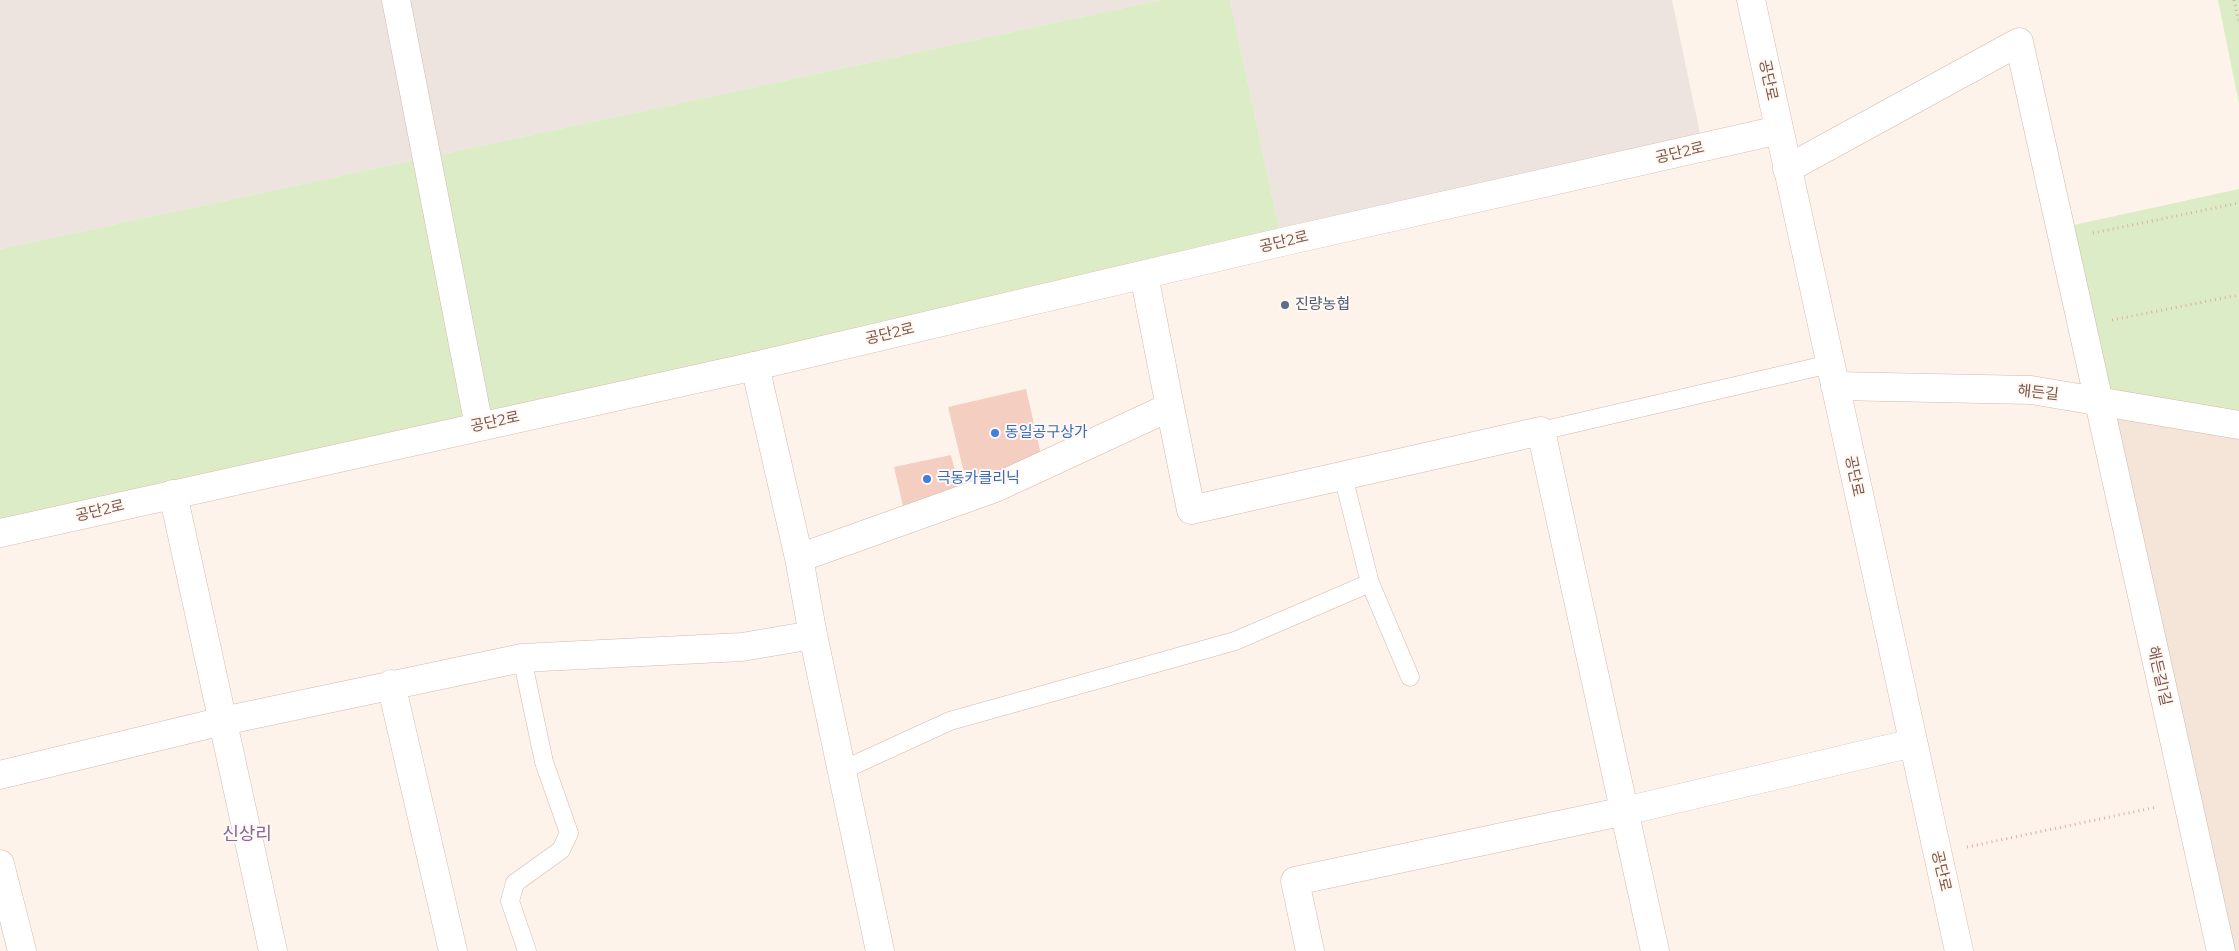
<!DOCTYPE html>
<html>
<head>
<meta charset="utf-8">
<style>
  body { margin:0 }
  canvas { display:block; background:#fdf3ea }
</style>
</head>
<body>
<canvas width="2239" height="951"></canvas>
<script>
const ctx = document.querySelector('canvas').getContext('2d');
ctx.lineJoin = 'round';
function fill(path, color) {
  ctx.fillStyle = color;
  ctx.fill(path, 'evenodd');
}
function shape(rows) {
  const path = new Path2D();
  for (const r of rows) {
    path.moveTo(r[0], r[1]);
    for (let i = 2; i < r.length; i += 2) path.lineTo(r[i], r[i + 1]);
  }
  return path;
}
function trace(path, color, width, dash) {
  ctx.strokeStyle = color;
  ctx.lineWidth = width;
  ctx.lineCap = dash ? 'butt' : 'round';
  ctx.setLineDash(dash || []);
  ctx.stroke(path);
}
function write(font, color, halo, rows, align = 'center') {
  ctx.font = font + ' Montserrat,"Noto Sans KR",sans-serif';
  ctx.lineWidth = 4;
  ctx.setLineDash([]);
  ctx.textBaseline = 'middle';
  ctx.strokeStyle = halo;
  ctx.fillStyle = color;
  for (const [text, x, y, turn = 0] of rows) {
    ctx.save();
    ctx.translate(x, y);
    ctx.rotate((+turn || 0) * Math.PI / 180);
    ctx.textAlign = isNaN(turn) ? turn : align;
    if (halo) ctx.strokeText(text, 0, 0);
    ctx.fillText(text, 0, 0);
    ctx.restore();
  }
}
fill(shape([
  [2098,401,2239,425,2239,951,2221,951]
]), '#f5e4d8');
fill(shape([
  [0,0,1161,0,0,249],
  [1230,0,1672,0,1703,148,1282,242]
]), '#ede4e0');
fill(shape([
  [1161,0,1230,0,1282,242,0,529,0,249],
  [2218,0,2239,0,2239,104],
  [2239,189,2239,425,2098,401,2060,228]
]), '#dcecc7');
fill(shape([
  [1026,389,1042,459,966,481,948,407],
  [951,455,960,492,903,506,894,467]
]), '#f4cec1');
const lane = shape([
  [1541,431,1830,364],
  [1343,476,1370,583,1410,677],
  [522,658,544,762,569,833,561,850,515,883,510,901,527,951],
  [843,770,950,721,1235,641,1370,583]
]);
const street = shape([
  [396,0,479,426],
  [1787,169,2019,42,2221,951],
  [1144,275,1170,407],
  [755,366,799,558,813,635,880,951],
  [1835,386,2031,390,2239,425],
  [173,494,273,951],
  [799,558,995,488,1170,407,1191,510,1541,431,1655,951],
  [391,684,453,951],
  [0,775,223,721,522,658,742,647,813,635],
  [0,864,22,951],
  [1310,951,1295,881,1625,811,1913,743]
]);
const secondary = shape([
  [1751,0,1959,951],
  [0,533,755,366,1282,242,1779,130]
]);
trace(lane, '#d1b9ae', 19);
trace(street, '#d1b9ae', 29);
trace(secondary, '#d8bcb1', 29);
trace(shape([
  [2234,0,2239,23],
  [2093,233,2239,203],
  [2112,320,2239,295],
  [1967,847,2157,807]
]), '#dab0a3', 3, [1, 4]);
trace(lane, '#fff', 18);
trace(street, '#fff', 28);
trace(secondary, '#fff', 28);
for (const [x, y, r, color] of [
  [1285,305,5,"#5c6f8a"],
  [995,433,5,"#3f7fe0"],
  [927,479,5,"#3f7fe0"]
]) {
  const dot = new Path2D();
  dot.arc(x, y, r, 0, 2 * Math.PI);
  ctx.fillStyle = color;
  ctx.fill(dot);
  trace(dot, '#fff8f2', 2);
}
write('15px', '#7a554c', '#fff8f2', [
  ["공단로",1768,80,78],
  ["공단2로",1680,153,-13],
  ["공단2로",1284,242,-13],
  ["공단2로",890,334,-13],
  ["해든길",2038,393,6],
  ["공단2로",495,422,-12],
  ["공단로",1854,476,78],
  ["공단2로",100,511,-13],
  ["해든길1길",2159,676,77],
  ["공단로",1941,871,77]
]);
write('15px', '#4e5e75', '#fff8f2', [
  ["진량농협",1295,305]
], 'left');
write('15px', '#366cbe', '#fff8f2', [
  ["동일공구상가",1005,433],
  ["극동카클리닉",937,479]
], 'left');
write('18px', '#83689d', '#fff8f2', [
  ["신상리",247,835]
]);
</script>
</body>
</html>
